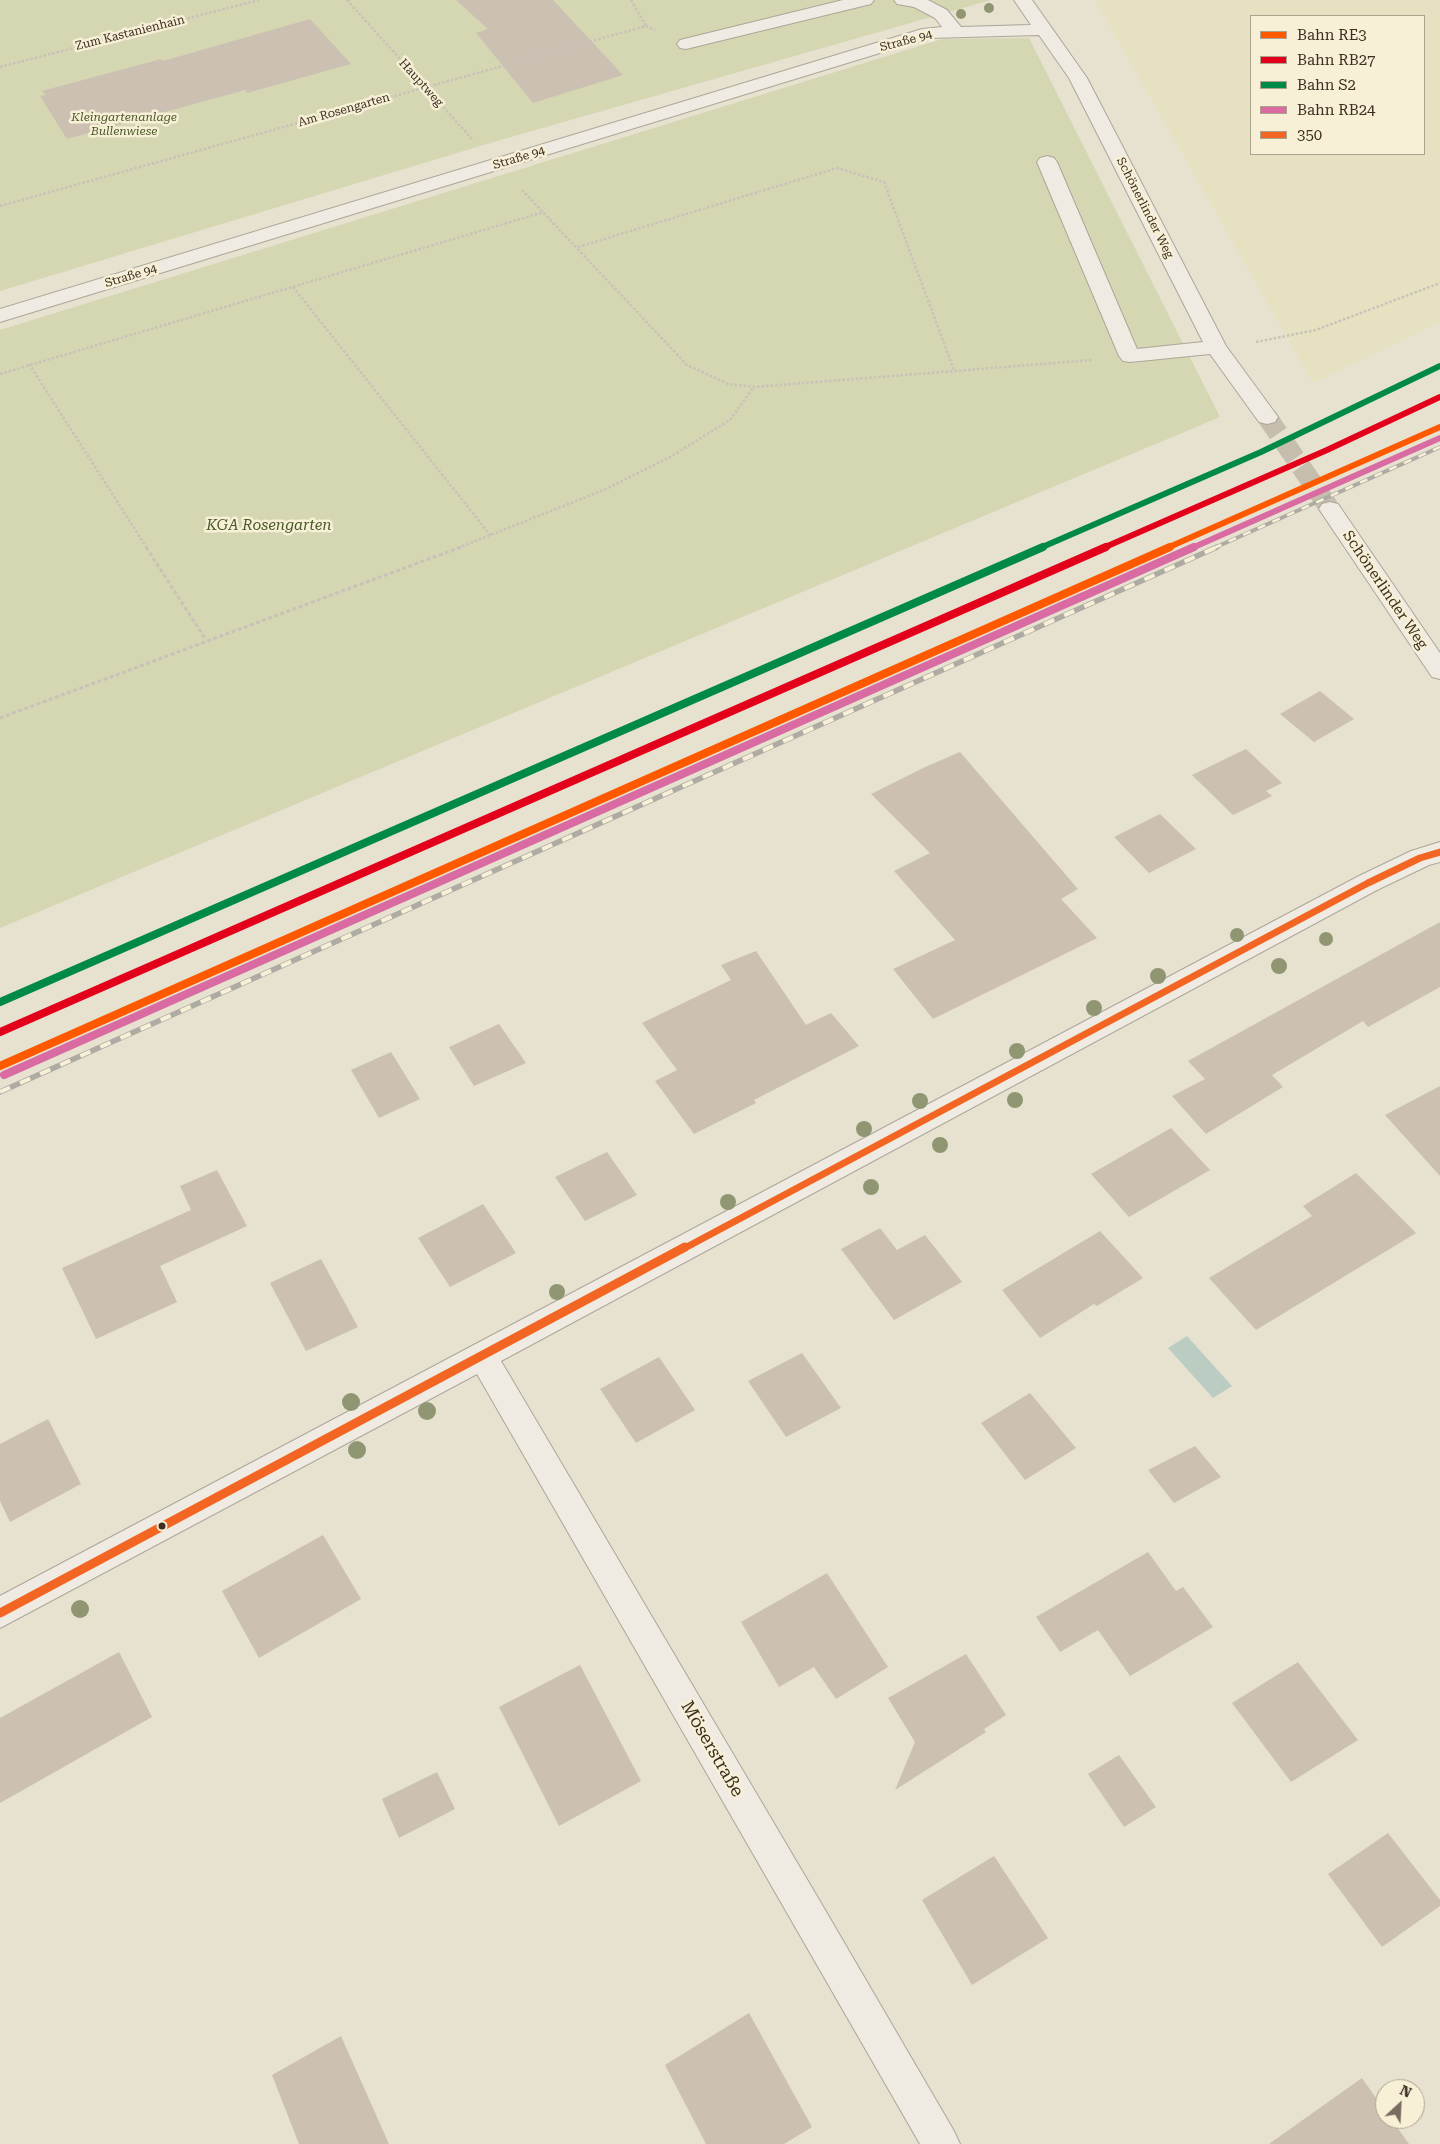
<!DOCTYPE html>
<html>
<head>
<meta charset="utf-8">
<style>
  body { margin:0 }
  #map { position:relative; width:1440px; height:2144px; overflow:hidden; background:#e7e1d0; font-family:"Roboto Serif",serif }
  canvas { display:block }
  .legend { position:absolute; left:1250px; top:15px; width:175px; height:140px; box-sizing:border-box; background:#f7f0d7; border:1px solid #aca38e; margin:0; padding:6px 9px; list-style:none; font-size:15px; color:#3c2f20 }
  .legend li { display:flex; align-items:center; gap:10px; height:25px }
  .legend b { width:25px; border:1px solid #aca38e }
  .north { position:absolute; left:1375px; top:2079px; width:50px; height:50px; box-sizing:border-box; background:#f7f0d7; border:1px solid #aca38e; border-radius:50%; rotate:25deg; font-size:14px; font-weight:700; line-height:20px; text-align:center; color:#3c2f20 }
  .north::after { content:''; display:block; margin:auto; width:18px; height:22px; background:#786d5e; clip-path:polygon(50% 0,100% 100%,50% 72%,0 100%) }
</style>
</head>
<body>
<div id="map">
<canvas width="1440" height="2144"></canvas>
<ul class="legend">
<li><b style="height:6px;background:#ff5900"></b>Bahn RE3</li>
<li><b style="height:6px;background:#e2001a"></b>Bahn RB27</li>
<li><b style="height:6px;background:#018a47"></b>Bahn S2</li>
<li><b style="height:6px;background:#da6ba2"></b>Bahn RB24</li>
<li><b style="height:6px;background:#f26522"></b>350</li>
</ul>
<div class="north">N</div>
</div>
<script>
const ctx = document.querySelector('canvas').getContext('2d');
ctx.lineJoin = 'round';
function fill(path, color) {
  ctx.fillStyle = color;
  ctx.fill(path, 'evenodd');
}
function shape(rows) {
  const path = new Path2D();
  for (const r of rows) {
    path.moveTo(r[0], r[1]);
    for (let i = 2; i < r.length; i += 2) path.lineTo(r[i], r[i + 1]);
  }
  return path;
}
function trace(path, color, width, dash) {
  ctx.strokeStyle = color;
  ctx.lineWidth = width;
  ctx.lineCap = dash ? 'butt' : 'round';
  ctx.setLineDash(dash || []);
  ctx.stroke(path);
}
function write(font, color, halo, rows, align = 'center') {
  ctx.font = font + ' "Roboto Serif",serif';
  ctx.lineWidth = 5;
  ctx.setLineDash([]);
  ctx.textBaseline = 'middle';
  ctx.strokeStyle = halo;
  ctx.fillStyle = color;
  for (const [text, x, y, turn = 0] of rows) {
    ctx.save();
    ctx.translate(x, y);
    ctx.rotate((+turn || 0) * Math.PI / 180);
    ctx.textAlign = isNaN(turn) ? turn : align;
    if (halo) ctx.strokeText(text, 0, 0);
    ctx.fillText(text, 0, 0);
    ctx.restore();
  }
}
fill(shape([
  [1095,0,1440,0,1440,322,1313,383],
  [1251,16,1424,16,1424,154,1251,154]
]), '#e6e1c1');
fill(shape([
  [0,0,991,0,490,143,0,291],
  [1029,38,1220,417,0,928,0,330,942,39]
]), '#d4d7b2');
fill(shape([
  [1187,1336,1232,1386,1213,1398,1168,1348]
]), '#bbcdc3');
fill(shape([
  [456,0,553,0,623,75,533,103,476,33,488,29],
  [310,19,351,64,247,93,245,90,67,139,40,96,46,95,42,91,161,59,163,61],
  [1320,691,1354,719,1314,742,1280,714],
  [1246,749,1282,783,1266,791,1272,796,1233,815,1192,775],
  [960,752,1078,889,1061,899,1097,938,933,1019,893,969,955,940,894,871,930,853,871,794,923,768],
  [1160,814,1196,849,1149,873,1114,837],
  [1440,922,1440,987,1368,1027,1363,1021,1272,1075,1283,1087,1206,1134,1172,1096,1205,1079,1188,1061],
  [756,951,806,1025,831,1013,859,1046,754,1100,756,1103,694,1134,655,1081,677,1070,642,1023,731,980,721,965],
  [499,1024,526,1063,474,1086,449,1047],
  [391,1052,420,1099,379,1118,351,1070],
  [1440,1086,1440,1176,1385,1115],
  [1171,1128,1210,1170,1129,1217,1091,1174],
  [607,1152,637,1195,585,1221,555,1177],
  [217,1170,247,1226,160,1266,177,1302,96,1339,62,1268,191,1210,180,1186],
  [1356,1173,1416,1233,1256,1330,1209,1278,1312,1216,1303,1206],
  [483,1204,516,1253,450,1287,418,1238],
  [880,1228,897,1250,925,1235,962,1282,894,1320,841,1249],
  [1100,1231,1143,1278,1097,1306,1094,1304,1040,1338,1002,1290],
  [321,1259,358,1327,306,1351,270,1283],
  [802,1353,841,1408,786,1437,748,1381],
  [659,1357,695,1410,636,1443,600,1389],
  [1030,1393,1076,1448,1025,1480,981,1423],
  [48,1419,81,1484,10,1522,0,1501,0,1444],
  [1195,1446,1221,1477,1174,1503,1148,1470],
  [323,1535,361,1599,259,1658,222,1591],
  [1148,1552,1176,1591,1183,1587,1213,1627,1130,1676,1098,1630,1060,1652,1036,1617],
  [827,1573,888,1667,836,1699,814,1667,779,1687,741,1622],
  [119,1652,152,1717,0,1803,0,1718],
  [966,1654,1006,1715,984,1729,986,1732,895,1790,915,1742,888,1698],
  [1298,1662,1358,1740,1291,1782,1232,1703],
  [580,1665,641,1781,559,1826,499,1707],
  [1119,1755,1156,1807,1124,1827,1088,1774],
  [437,1772,455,1809,399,1838,382,1799],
  [1388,1833,1440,1900,1440,1906,1382,1947,1328,1874],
  [994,1856,1048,1938,972,1985,922,1900],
  [749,2013,812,2127,784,2144,706,2144,665,2065],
  [341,2036,389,2144,299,2144,272,2075],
  [1362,2078,1385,2111,1385,2119,1391,2119,1409,2144,1269,2144]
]), '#cbc0b1');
trace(shape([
  [1267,417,1330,509]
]), '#c5bdad', 20, [20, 10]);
const minor = shape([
  [843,0,874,0,871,4,686,49,680,48,677,44,680,40,843,0],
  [894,0,928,0,947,10,961,27,1031,25,1014,0,1032,0,1087,78,1226,346,1278,417,1275,422,1267,424,1259,422,1210,354,1130,362,1123,361,1119,356,1037,162,1040,158,1047,156,1054,158,1057,162,1137,349,1203,342,1069,78,1039,35,929,38,0,322,0,309,922,29,942,27,935,18,914,7,897,4,894,0],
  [1330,502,1338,504,1440,653,1440,679,1432,677,1319,509,1322,504,1330,502],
  [1440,842,1440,862,1429,865,1377,890,501,1361,821,1903,954,2131,960,2144,920,2144,477,1374,0,1628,0,1596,1359,876,1411,851,1440,842]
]);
trace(minor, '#aca699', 2);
trace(shape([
  [347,0,472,139],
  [631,0,646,26],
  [0,67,259,0],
  [522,190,687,365,728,384,754,387,1092,360],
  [0,206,646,26,655,30],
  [578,247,837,168,884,182,954,370],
  [293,287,491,536],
  [1256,342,1316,330,1440,283],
  [29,364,147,548],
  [0,374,544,212],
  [458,548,606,489,672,456,730,420,754,387]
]), '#c8c2b8', 2.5, [2.5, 2]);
trace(shape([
  [146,547,206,640],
  [0,718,461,547]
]), '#c8c2b8', 3, [4, 2.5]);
fill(minor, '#efebe2');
const railFar1 = shape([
  [1214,548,1440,447]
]);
const rail = shape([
  [0,1092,1217,547]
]);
trace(railFar1, '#aeaba2', 4);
trace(rail, '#aeaba2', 5.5);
trace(railFar1, '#f7f0d7', 2.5, [8]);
trace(rail, '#f7f0d7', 4, [11]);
trace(shape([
  [683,1249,1368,883,1420,858,1440,852]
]), '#f26522', 7);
trace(shape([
  [0,1613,685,1247]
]), '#f26522', 9);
trace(shape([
  [1167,548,1440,427]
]), '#ff5900', 6);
trace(shape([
  [0,1066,1170,547]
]), '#ff5900', 8);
trace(shape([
  [1103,548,1327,450,1440,397]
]), '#e2001a', 6);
trace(shape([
  [0,1032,1106,547]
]), '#e2001a', 8);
trace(shape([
  [1040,548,1261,452,1440,366]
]), '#018a47', 6);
trace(shape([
  [0,1002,1043,547]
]), '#018a47', 8);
trace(shape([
  [1192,548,1440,438]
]), '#da6ba2', 6);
trace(shape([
  [4,1075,1194,547]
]), '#da6ba2', 8);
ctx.fillStyle = '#909672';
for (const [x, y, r] of [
  [989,8,5],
  [961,14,5],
  [1237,935,7],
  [1326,939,7],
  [1279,966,8],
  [1158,976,8],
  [1094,1008,8],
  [1017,1051,8],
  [1015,1100,8],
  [920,1101,8],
  [864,1129,8],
  [940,1145,8],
  [871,1187,8],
  [728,1202,8],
  [557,1292,8],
  [351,1402,9],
  [427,1411,9],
  [357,1450,9],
  [80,1609,9]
]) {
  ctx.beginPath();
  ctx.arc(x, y, r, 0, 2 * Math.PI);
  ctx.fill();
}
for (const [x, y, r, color] of [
  [162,1526,4.5,"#3c2f20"]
]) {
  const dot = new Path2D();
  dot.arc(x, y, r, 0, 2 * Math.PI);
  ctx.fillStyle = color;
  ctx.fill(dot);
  trace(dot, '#f7f0d7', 2);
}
write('12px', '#3c2f20', '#f7f0d7', [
  ["Zum Kastanienhain",130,33,-14],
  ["Straße 94",906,41,-15],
  ["Hauptweg",421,83,48],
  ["Am Rosengarten",344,110,-16],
  ["Straße 94",519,158,-17],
  ["Schönerlinder Weg",1145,208,63],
  ["Straße 94",131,276,-17]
]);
write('italic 12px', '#495926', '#f7f0d7', [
  ["Kleingartenanlage",124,117],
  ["Bullenwiese",124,131]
]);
write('italic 15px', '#495926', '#f7f0d7', [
  ["KGA Rosengarten",269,526]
]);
write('15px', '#3c2f20', '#f7f0d7', [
  ["Schönerlinder Weg",1385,590,56]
]);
write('18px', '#3c2f20', '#f7f0d7', [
  ["Möserstraße",712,1749,60]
]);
</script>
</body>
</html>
